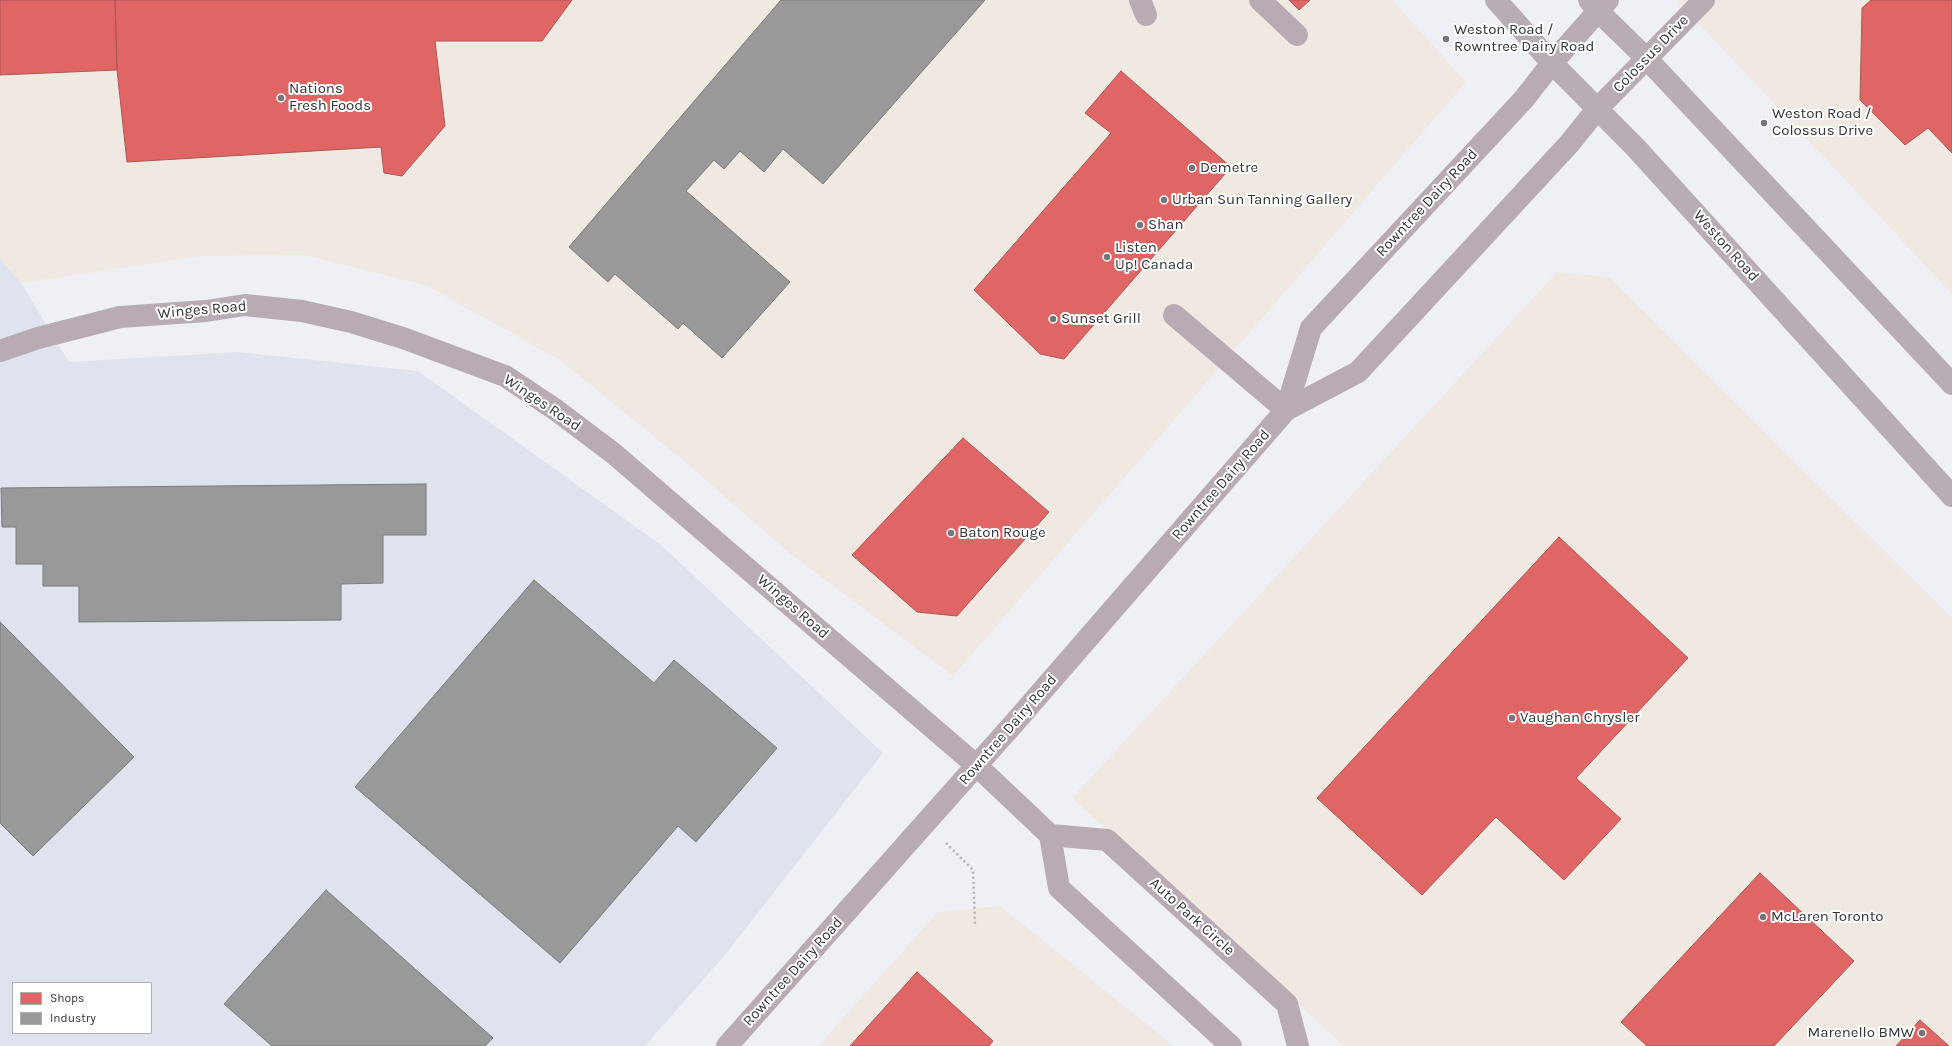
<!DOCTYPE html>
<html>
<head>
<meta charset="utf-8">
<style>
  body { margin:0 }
  #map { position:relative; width:1952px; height:1046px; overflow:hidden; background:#eff0f5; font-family:Karla,sans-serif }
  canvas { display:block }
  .legend { position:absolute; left:12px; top:982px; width:140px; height:52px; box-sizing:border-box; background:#fff; border:1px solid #adaeaf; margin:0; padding:5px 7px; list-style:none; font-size:12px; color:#323437 }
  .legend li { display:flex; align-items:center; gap:8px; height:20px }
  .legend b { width:20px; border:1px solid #adaeaf }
</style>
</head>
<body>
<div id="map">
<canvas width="1952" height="1046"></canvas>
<ul class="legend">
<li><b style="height:11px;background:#e06666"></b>Shops</li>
<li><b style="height:11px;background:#999"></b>Industry</li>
</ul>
</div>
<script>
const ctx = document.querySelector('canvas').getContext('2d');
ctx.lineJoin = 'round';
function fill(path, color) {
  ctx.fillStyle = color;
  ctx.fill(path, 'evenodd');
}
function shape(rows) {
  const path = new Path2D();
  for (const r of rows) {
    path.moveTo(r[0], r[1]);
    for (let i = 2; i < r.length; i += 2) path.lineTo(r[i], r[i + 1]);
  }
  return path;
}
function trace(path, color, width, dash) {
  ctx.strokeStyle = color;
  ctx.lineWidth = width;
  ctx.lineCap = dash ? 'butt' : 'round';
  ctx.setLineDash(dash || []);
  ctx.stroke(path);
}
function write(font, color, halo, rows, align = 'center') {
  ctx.font = font + ' Karla,sans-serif';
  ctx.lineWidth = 4;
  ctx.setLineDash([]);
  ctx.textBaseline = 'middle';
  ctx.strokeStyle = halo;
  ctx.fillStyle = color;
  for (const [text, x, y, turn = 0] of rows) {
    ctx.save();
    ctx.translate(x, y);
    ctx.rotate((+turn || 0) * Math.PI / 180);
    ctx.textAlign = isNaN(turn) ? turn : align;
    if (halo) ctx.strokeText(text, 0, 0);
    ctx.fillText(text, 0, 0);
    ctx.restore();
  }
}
fill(shape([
  [0,0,1392,0,1466,82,953,676,788,552,685,462,560,360,425,285,304,255,202,256,21,283,0,259],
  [1676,0,1952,0,1952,294,1735,62],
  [1557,272,1609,277,1952,618,1952,1046,1344,1046,1072,798],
  [1000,906,1174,1046,818,1046,938,912]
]), '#efe9e1');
fill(shape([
  [0,259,21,283,69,362,237,352,418,371,661,545,883,753,724,956,645,1046,0,1046],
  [13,983,151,983,151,1033,13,1033]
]), '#dfe3ed');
const shops = shape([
  [0,0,115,0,117,70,0,75,0,0],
  [115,0,572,0,542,41,435,41,445,126,402,176,384,173,381,147,127,162,117,70,115,0],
  [1289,0,1310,0,1299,10,1289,0],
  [1871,0,1952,0,1952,153,1928,128,1905,145,1860,100,1862,8,1871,0],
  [1121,71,1231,167,1064,359,1040,354,974,290,1111,133,1085,113,1121,71],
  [963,438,1049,512,957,616,917,612,852,555,963,438],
  [1559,537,1688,658,1576,778,1621,819,1564,880,1496,817,1422,895,1317,798,1559,537],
  [1760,873,1854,961,1774,1046,1647,1046,1621,1022,1760,873],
  [917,972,993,1041,989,1046,850,1046,917,972],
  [1920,1020,1949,1046,1896,1046,1920,1020]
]);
fill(shops, '#e06666');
trace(shops, '#ac5758', 1);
const industry = shape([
  [781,0,985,0,823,184,783,149,764,172,740,151,724,169,714,160,686,191,790,282,722,358,683,323,678,329,615,274,608,282,569,247,781,0],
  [426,484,426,535,383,535,383,583,341,584,341,620,79,622,79,586,43,586,43,564,16,564,16,527,2,527,1,488,426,484],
  [534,580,654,683,674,660,777,748,696,842,678,826,560,963,355,787,534,580],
  [0,622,134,757,33,856,0,823,0,622],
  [326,890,493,1038,485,1046,272,1046,224,1004,326,890]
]);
fill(industry, '#999');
trace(industry, '#7a7b7c', 1);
trace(shape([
  [946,843,973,870,975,925]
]), '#b6afb4', 2.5, [2, 3]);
trace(shape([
  [1140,0,1146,15],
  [1260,0,1297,35],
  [1174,315,1286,410],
  [0,351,38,338,120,317,206,311,245,305,302,311,351,322,403,338,505,376,556,410,613,453,977,766,1050,835,1059,888,1231,1046],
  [1286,410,1311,328,1524,99,1552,63,1608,0],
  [1050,835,1107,840,1287,1004,1298,1046],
  [727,1046,1016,721,1286,410,1358,372,1569,144,1598,108,1704,0]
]), '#b8abb3', 22);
trace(shape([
  [1496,0,1552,63,1636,148,1952,496],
  [1589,0,1598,11,1647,59,1952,384]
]), '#b8adb5', 22);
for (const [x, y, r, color] of [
  [1446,39,4,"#74767a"],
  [281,98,4,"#74767a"],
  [1764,123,4,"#74767a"],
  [1192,168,4,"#74767a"],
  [1164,200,4,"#74767a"],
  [1140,225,4,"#74767a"],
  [1107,257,4,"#74767a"],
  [1053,319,4,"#74767a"],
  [951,533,4,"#74767a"],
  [1512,718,4,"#74767a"],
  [1763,917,4,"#74767a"],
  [1922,1033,4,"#74767a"]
]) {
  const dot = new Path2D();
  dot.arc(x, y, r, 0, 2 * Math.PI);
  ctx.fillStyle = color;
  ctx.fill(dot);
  trace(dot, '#fff', 1.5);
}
write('15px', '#323437', '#fff', [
  ["Weston Road /",1454,30],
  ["Rowntree Dairy Road",1454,47],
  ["Nations",289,89],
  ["Fresh Foods",289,106],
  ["Weston Road /",1772,114],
  ["Colossus Drive",1772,131],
  ["Demetre",1200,168],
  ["Urban Sun Tanning Gallery",1172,200],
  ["Shan",1148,225],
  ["Listen",1115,248],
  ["Up! Canada",1115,265],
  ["Sunset Grill",1061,319],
  ["Baton Rouge",959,533],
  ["Vaughan Chrysler",1520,718],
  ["McLaren Toronto",1771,917],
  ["Marenello BMW",1914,1033,"right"]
], 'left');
write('15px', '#323437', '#fff', [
  ["Colossus Drive",1651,54,-46],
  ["Rowntree Dairy Road",1427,203,-47],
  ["Weston Road",1726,246,48],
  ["Winges Road",202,310,-5],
  ["Winges Road",542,403,34],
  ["Rowntree Dairy Road",1221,485,-49],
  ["Winges Road",793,607,41],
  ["Rowntree Dairy Road",1008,730,-49],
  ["Auto Park Circle",1192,917,42],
  ["Rowntree Dairy Road",793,972,-48]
]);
</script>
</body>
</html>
